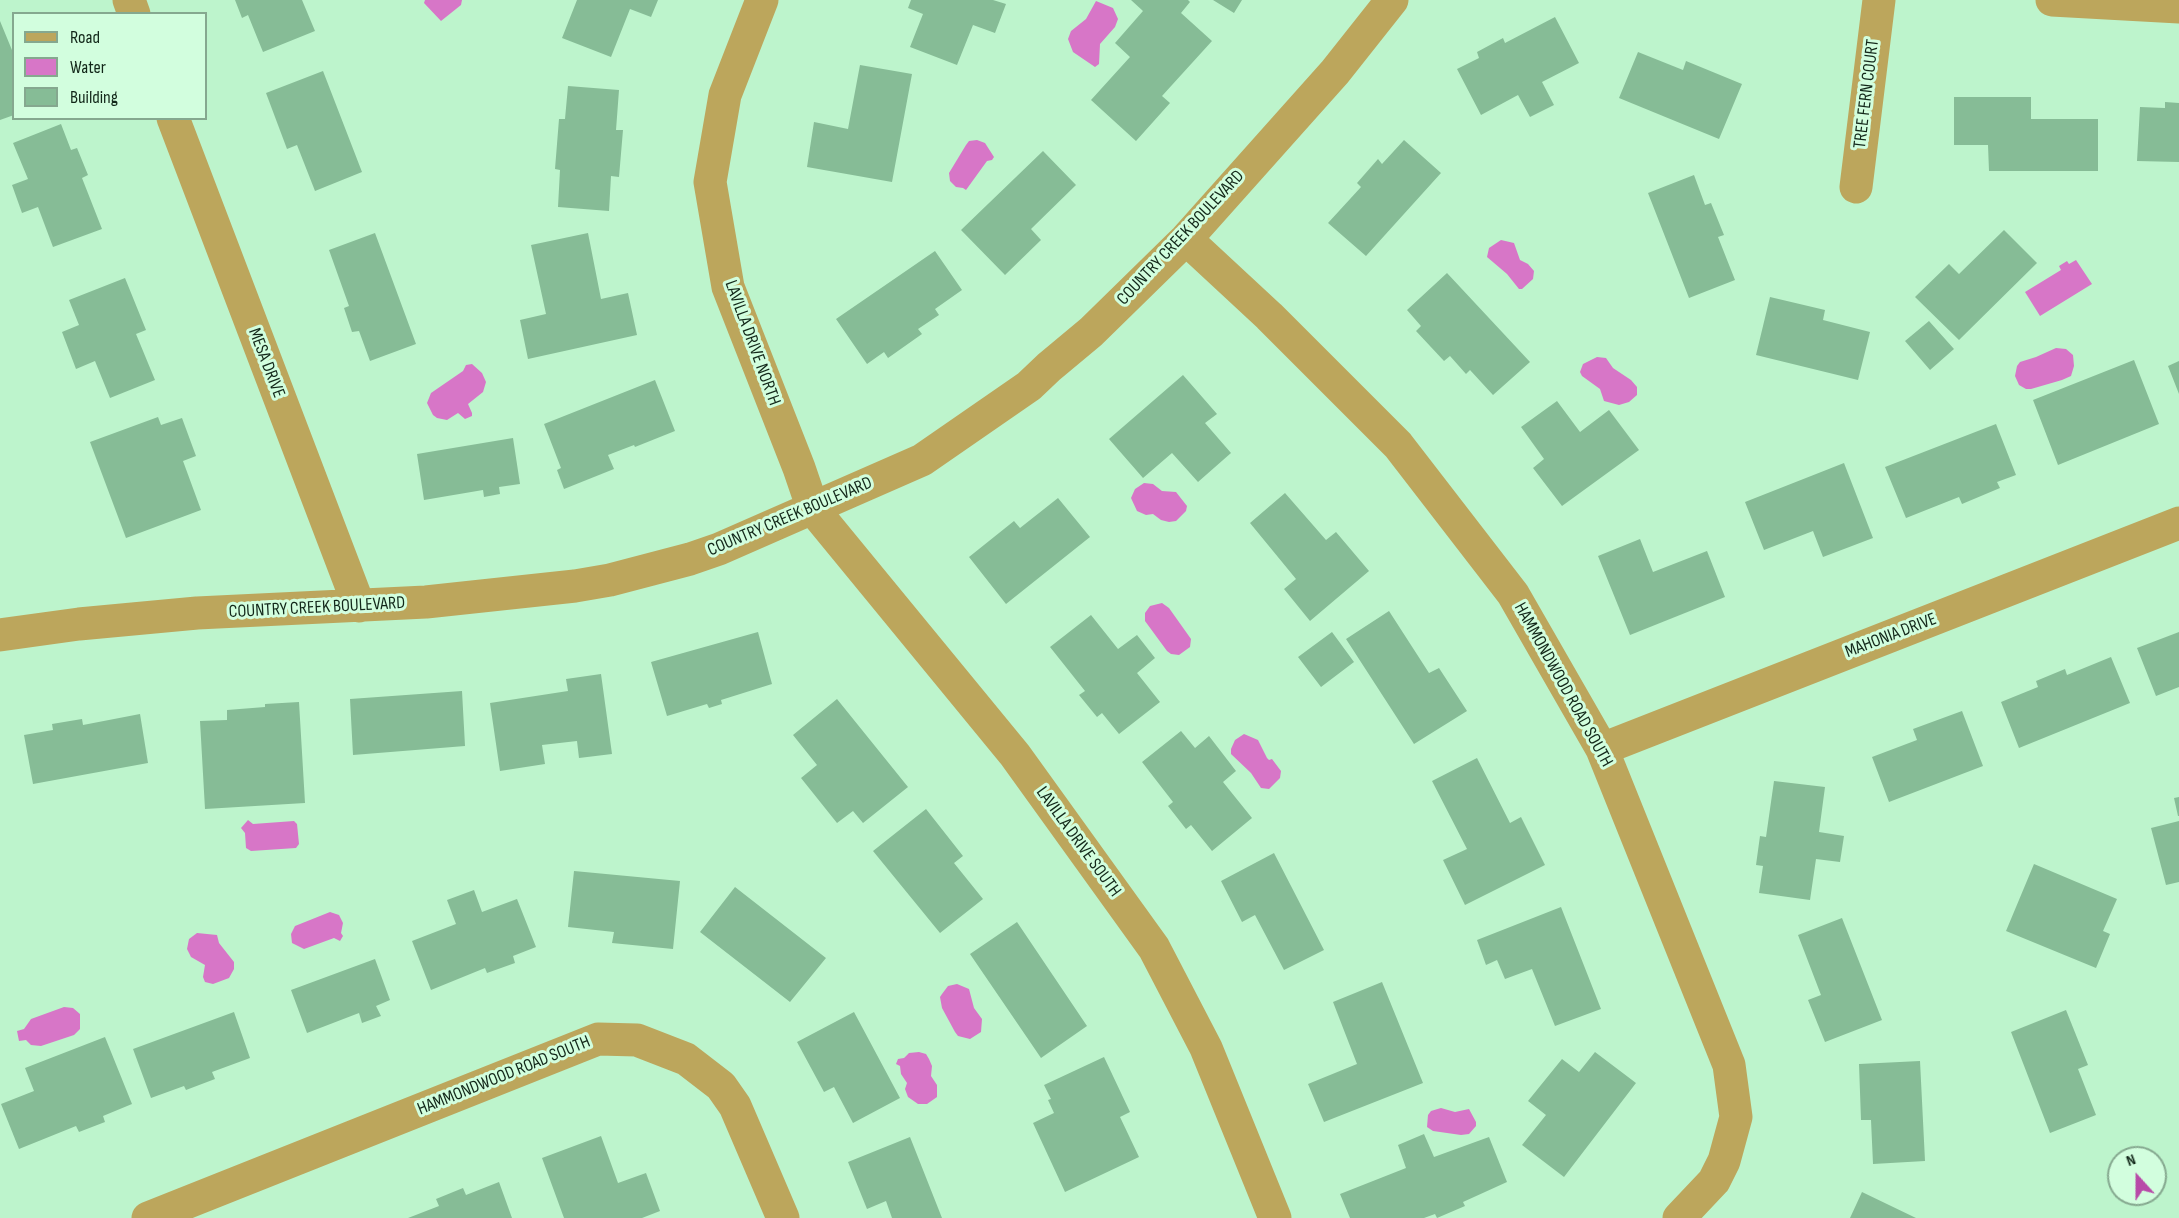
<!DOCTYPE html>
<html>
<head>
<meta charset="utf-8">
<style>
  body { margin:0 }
  #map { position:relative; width:2179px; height:1218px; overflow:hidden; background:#bdf4cc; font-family:"Sofia Sans Condensed",sans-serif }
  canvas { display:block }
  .legend { position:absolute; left:12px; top:12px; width:195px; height:108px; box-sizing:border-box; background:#d2fede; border:2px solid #85a88f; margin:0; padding:8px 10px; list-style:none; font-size:18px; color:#122719 }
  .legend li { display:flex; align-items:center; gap:12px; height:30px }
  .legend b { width:30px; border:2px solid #85a88f }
  .north { position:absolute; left:2107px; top:1146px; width:60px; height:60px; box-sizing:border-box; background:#d2fede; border:2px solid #85a88f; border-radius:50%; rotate:339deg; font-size:16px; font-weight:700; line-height:24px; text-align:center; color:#122719 }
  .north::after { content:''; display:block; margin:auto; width:21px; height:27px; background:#b84aa8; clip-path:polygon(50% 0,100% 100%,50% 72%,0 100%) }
</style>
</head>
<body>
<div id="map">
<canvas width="2179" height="1218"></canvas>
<ul class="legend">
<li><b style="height:8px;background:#bca65c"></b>Road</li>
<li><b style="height:16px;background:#d776c7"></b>Water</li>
<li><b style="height:16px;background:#86bc96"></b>Building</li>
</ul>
<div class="north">N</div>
</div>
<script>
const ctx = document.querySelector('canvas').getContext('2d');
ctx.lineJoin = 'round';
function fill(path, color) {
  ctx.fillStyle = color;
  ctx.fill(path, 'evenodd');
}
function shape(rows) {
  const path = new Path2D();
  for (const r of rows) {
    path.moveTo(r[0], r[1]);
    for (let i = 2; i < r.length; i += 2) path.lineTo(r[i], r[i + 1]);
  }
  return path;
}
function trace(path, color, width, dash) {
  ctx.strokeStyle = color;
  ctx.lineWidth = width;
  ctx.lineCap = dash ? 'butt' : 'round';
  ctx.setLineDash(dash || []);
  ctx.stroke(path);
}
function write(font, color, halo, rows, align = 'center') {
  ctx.font = font + ' "Sofia Sans Condensed",sans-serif';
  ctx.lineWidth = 6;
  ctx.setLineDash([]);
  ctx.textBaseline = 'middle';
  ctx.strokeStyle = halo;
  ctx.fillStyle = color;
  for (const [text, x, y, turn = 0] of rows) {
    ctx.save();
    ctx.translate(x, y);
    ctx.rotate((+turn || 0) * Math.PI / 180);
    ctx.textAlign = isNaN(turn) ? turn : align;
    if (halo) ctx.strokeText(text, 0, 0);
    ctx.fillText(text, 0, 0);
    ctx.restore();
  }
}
fill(shape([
  [425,0,462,0,461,5,441,21,424,3],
  [1096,1,1113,8,1118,19,1115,27,1100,44,1099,64,1095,67,1073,52,1068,39,1071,31,1086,19],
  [977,140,985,143,994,157,992,160,987,161,966,190,963,188,956,187,950,181,949,173,966,145,969,141],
  [1501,240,1514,243,1520,260,1528,264,1534,271,1533,279,1522,289,1519,289,1507,274,1487,257,1489,248],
  [2076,260,2092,284,2040,316,2025,292,2061,270,2059,266,2067,261,2069,264],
  [2056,348,2066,349,2073,355,2074,366,2071,376,2062,380,2031,389,2026,389,2019,385,2015,376,2017,366,2020,362,2036,357],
  [1597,357,1606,358,1613,368,1631,380,1637,387,1637,395,1629,402,1619,405,1604,401,1600,389,1582,376,1580,372,1583,364],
  [472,364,482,373,486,382,483,392,468,404,472,413,472,416,465,419,458,413,447,420,437,418,433,415,427,403,431,393,463,371,466,365],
  [1144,483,1153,484,1162,491,1176,492,1187,506,1186,511,1176,521,1169,522,1161,520,1153,514,1146,515,1137,511,1131,498,1135,489],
  [1162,603,1169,608,1191,639,1190,647,1179,655,1171,654,1167,651,1145,621,1145,613,1150,606],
  [1244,734,1258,740,1267,758,1269,760,1272,759,1281,771,1280,778,1269,789,1261,788,1251,773,1231,754,1231,749,1235,740],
  [248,820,253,824,294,821,297,824,299,844,296,848,251,851,246,848,245,833,241,828],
  [330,912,339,915,343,923,341,933,343,936,340,941,334,938,304,949,292,943,291,934,295,926],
  [197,933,217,935,219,943,234,962,234,969,229,978,213,984,205,982,203,977,205,965,191,957,187,949,189,939],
  [957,984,969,989,974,1008,982,1019,981,1032,970,1039,958,1036,955,1032,942,1008,940,997,942,994,948,986],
  [64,1007,73,1008,80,1014,80,1029,74,1035,41,1046,31,1045,26,1040,19,1041,17,1031,24,1029,31,1019],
  [919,1052,926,1054,929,1059,932,1066,931,1076,937,1085,937,1097,927,1104,918,1104,908,1097,905,1089,907,1083,901,1074,900,1066,896,1064,898,1059,904,1058,909,1053],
  [1441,1108,1455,1112,1469,1109,1476,1122,1476,1126,1469,1134,1461,1135,1433,1131,1427,1127,1428,1115,1431,1111]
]), '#d776c7');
fill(shape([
  [235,0,302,0,315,31,263,52,248,15,242,18],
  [577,0,658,0,651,17,630,9,611,57,562,38],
  [911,0,993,0,1006,4,995,33,973,25,957,65,910,47,923,14,908,8],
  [1131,0,1188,0,1190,2,1181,13,1212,41,1162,96,1170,103,1136,141,1091,100,1130,57,1115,43,1143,11],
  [1213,0,1242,0,1234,13],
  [1555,17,1579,63,1542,82,1554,105,1530,117,1518,95,1481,115,1457,69,1479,58,1477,52,1503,38,1505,43],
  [0,21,14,55,14,115,0,120],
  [1638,52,1683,70,1686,61,1742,84,1719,139,1619,98],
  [860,65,912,74,892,182,807,167,814,122,848,129],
  [323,71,362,172,315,191,297,145,287,149,266,93],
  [568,86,619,90,616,130,623,130,619,177,611,176,609,211,558,207,560,170,555,169,559,119,565,119],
  [1954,97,2031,97,2031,119,2098,119,2098,171,1989,171,1988,145,1954,145],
  [2165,102,2179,103,2179,162,2137,161,2140,107,2165,108],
  [61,124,71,150,77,148,88,175,82,178,102,229,53,247,38,207,22,213,12,185,28,179,13,143],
  [1404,140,1441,173,1366,256,1328,223,1361,187,1357,183,1378,159,1382,164],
  [1043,151,1076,185,1031,229,1041,240,1005,275,961,230],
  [1694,175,1705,205,1711,203,1724,235,1718,237,1735,280,1689,298,1648,193],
  [2004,230,2037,263,1959,340,1915,297,1949,264,1959,274],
  [375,233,416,344,370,361,359,331,352,332,344,308,349,306,329,250],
  [588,233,601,299,628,293,637,335,528,359,520,320,546,314,531,245],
  [935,251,962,290,935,309,939,315,918,329,922,334,888,358,884,352,867,364,836,319],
  [1447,273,1530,362,1493,395,1470,370,1466,374,1450,356,1444,361,1416,331,1421,326,1407,310],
  [125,278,146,330,136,334,155,380,110,398,95,361,76,369,62,332,79,325,69,300],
  [1770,297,1825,310,1823,320,1870,332,1858,380,1756,355],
  [1929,321,1954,349,1930,370,1905,341],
  [2134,360,2159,424,2058,465,2033,400],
  [2179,361,2179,394,2168,366],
  [1183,375,1217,414,1205,423,1231,453,1198,482,1172,453,1143,478,1109,439],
  [655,380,675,431,635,447,634,445,608,455,614,469,564,489,557,470,561,468,544,424],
  [1557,401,1580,432,1609,410,1639,450,1562,506,1533,468,1544,459,1521,427],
  [158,417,161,425,182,418,196,456,183,461,201,510,126,538,90,442],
  [1996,424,2016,475,1997,482,2000,488,1962,504,1959,497,1906,518,1885,467],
  [513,438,520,484,499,487,500,494,484,497,483,490,424,500,417,454],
  [1844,463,1873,538,1823,557,1813,531,1764,550,1745,502],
  [1285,493,1326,540,1336,532,1369,571,1310,621,1284,589,1296,579,1250,523],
  [1058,498,1090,537,1006,604,969,557,1014,521,1020,528],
  [1640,539,1653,572,1707,551,1725,597,1630,635,1598,556],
  [1389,611,1429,673,1439,668,1467,711,1414,744,1346,639],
  [1091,615,1118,649,1137,635,1155,658,1137,673,1160,702,1119,734,1102,713,1097,717,1079,695,1085,691,1050,647],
  [758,632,772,684,721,700,722,704,709,708,707,704,667,716,651,662],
  [1332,632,1354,662,1321,687,1298,657],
  [2179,632,2179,687,2156,696,2137,648],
  [2111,657,2130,703,2019,748,2001,702,2038,687,2036,681,2065,669,2067,675],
  [601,674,612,754,579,758,577,741,542,745,545,764,500,771,490,703,568,691,566,679],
  [462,691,465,746,353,755,350,699],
  [837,699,908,787,863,823,853,811,837,823,801,778,817,765,793,735],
  [299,702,305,803,205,809,200,721,227,720,227,710,265,707,265,704],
  [1962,711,1983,766,1889,802,1872,757,1917,740,1913,729],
  [140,714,148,763,33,784,24,735,53,730,52,724,82,719,83,725],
  [1181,731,1195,748,1209,736,1236,771,1223,782,1252,818,1212,851,1191,825,1186,829,1168,806,1173,802,1142,762],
  [1477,758,1510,823,1521,817,1545,865,1465,905,1443,860,1467,849,1432,781],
  [1774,781,1825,787,1819,832,1844,836,1840,862,1816,859,1810,900,1759,893,1763,866,1756,865,1760,836,1766,837],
  [2179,797,2179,816,2178,816,2174,798],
  [926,809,963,856,954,863,983,899,940,933,873,851],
  [2179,821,2179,882,2166,885,2151,828],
  [1274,853,1324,950,1284,970,1255,915,1242,922,1221,881],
  [2034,864,2117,899,2103,931,2110,934,2096,968,2006,931],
  [574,871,680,881,673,949,612,943,614,932,568,927],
  [735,887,826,958,790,1002,700,932],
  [474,890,482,912,517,899,536,947,513,956,515,963,487,973,485,968,431,990,412,941,456,924,447,900],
  [1561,907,1601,1009,1555,1026,1532,969,1505,979,1497,960,1486,965,1477,940],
  [1842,918,1882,1020,1825,1042,1808,1000,1821,995,1798,935],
  [1017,922,1087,1026,1041,1058,970,954],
  [375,959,390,1000,376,1006,381,1016,362,1023,359,1013,307,1033,291,990],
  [1382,982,1423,1083,1324,1122,1308,1084,1357,1064,1333,1002],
  [2066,1010,2088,1065,2078,1069,2096,1115,2050,1133,2011,1032],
  [234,1012,250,1058,212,1072,215,1079,186,1090,184,1086,151,1098,133,1049],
  [854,1012,900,1098,853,1123,834,1087,824,1092,797,1042],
  [105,1037,132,1104,103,1116,105,1122,79,1132,76,1126,19,1149,1,1104,34,1091,25,1068],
  [1595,1052,1636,1083,1564,1177,1522,1145,1546,1115,1528,1101,1562,1059,1579,1072],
  [1104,1057,1130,1112,1120,1117,1139,1157,1065,1192,1033,1123,1054,1113,1048,1100,1051,1099,1044,1085],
  [1920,1061,1925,1161,1873,1164,1871,1120,1861,1120,1859,1064],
  [1424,1134,1434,1157,1489,1137,1507,1182,1463,1202,1465,1206,1437,1218,1435,1214,1424,1218,1350,1218,1340,1194,1406,1168,1398,1145],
  [601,1136,618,1183,646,1173,660,1211,642,1218,564,1218,542,1158],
  [910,1137,942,1218,892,1218,886,1201,867,1209,848,1162],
  [499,1182,512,1218,408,1218,439,1206,436,1199,463,1188,466,1195],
  [1862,1192,1916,1218,1850,1218]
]), '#86bc96');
trace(shape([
  [129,0,134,14],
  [762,0,725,95,710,182,728,287,799,468,813,509,1015,755,1154,948,1206,1048,1275,1218],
  [2052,0,2179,7],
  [173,118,359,606],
  [1856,187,1879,0],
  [1186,239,1269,316,1398,445,1513,594,1602,749,1729,1065,1736,1117,1724,1161,1714,1181,1679,1218],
  [0,635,79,624,197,613,426,602,575,586,610,580,690,559,719,549,922,460,1029,386,1049,367,1091,332,1186,239,1335,72,1392,0],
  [1602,749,2179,523],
  [148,1218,598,1039,637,1040,686,1059,721,1086,735,1106,783,1218]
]), '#bca65c', 33);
write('18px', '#122719', '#d2fede', [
  ["TREE FERN COURT",1867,94,-83],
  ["COUNTRY CREEK BOULEVARD",1181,238,-47],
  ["LAVILLA DRIVE NORTH",752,343,70],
  ["MESA DRIVE",266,363,69],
  ["COUNTRY CREEK BOULEVARD",790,517,-23],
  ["COUNTRY CREEK BOULEVARD",317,608,-3],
  ["MAHONIA DRIVE",1891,636,-21],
  ["HAMMONDWOOD ROAD SOUTH",1563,685,61],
  ["LAVILLA DRIVE SOUTH",1078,842,54],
  ["HAMMONDWOOD ROAD SOUTH",504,1076,-22]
]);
</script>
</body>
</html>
